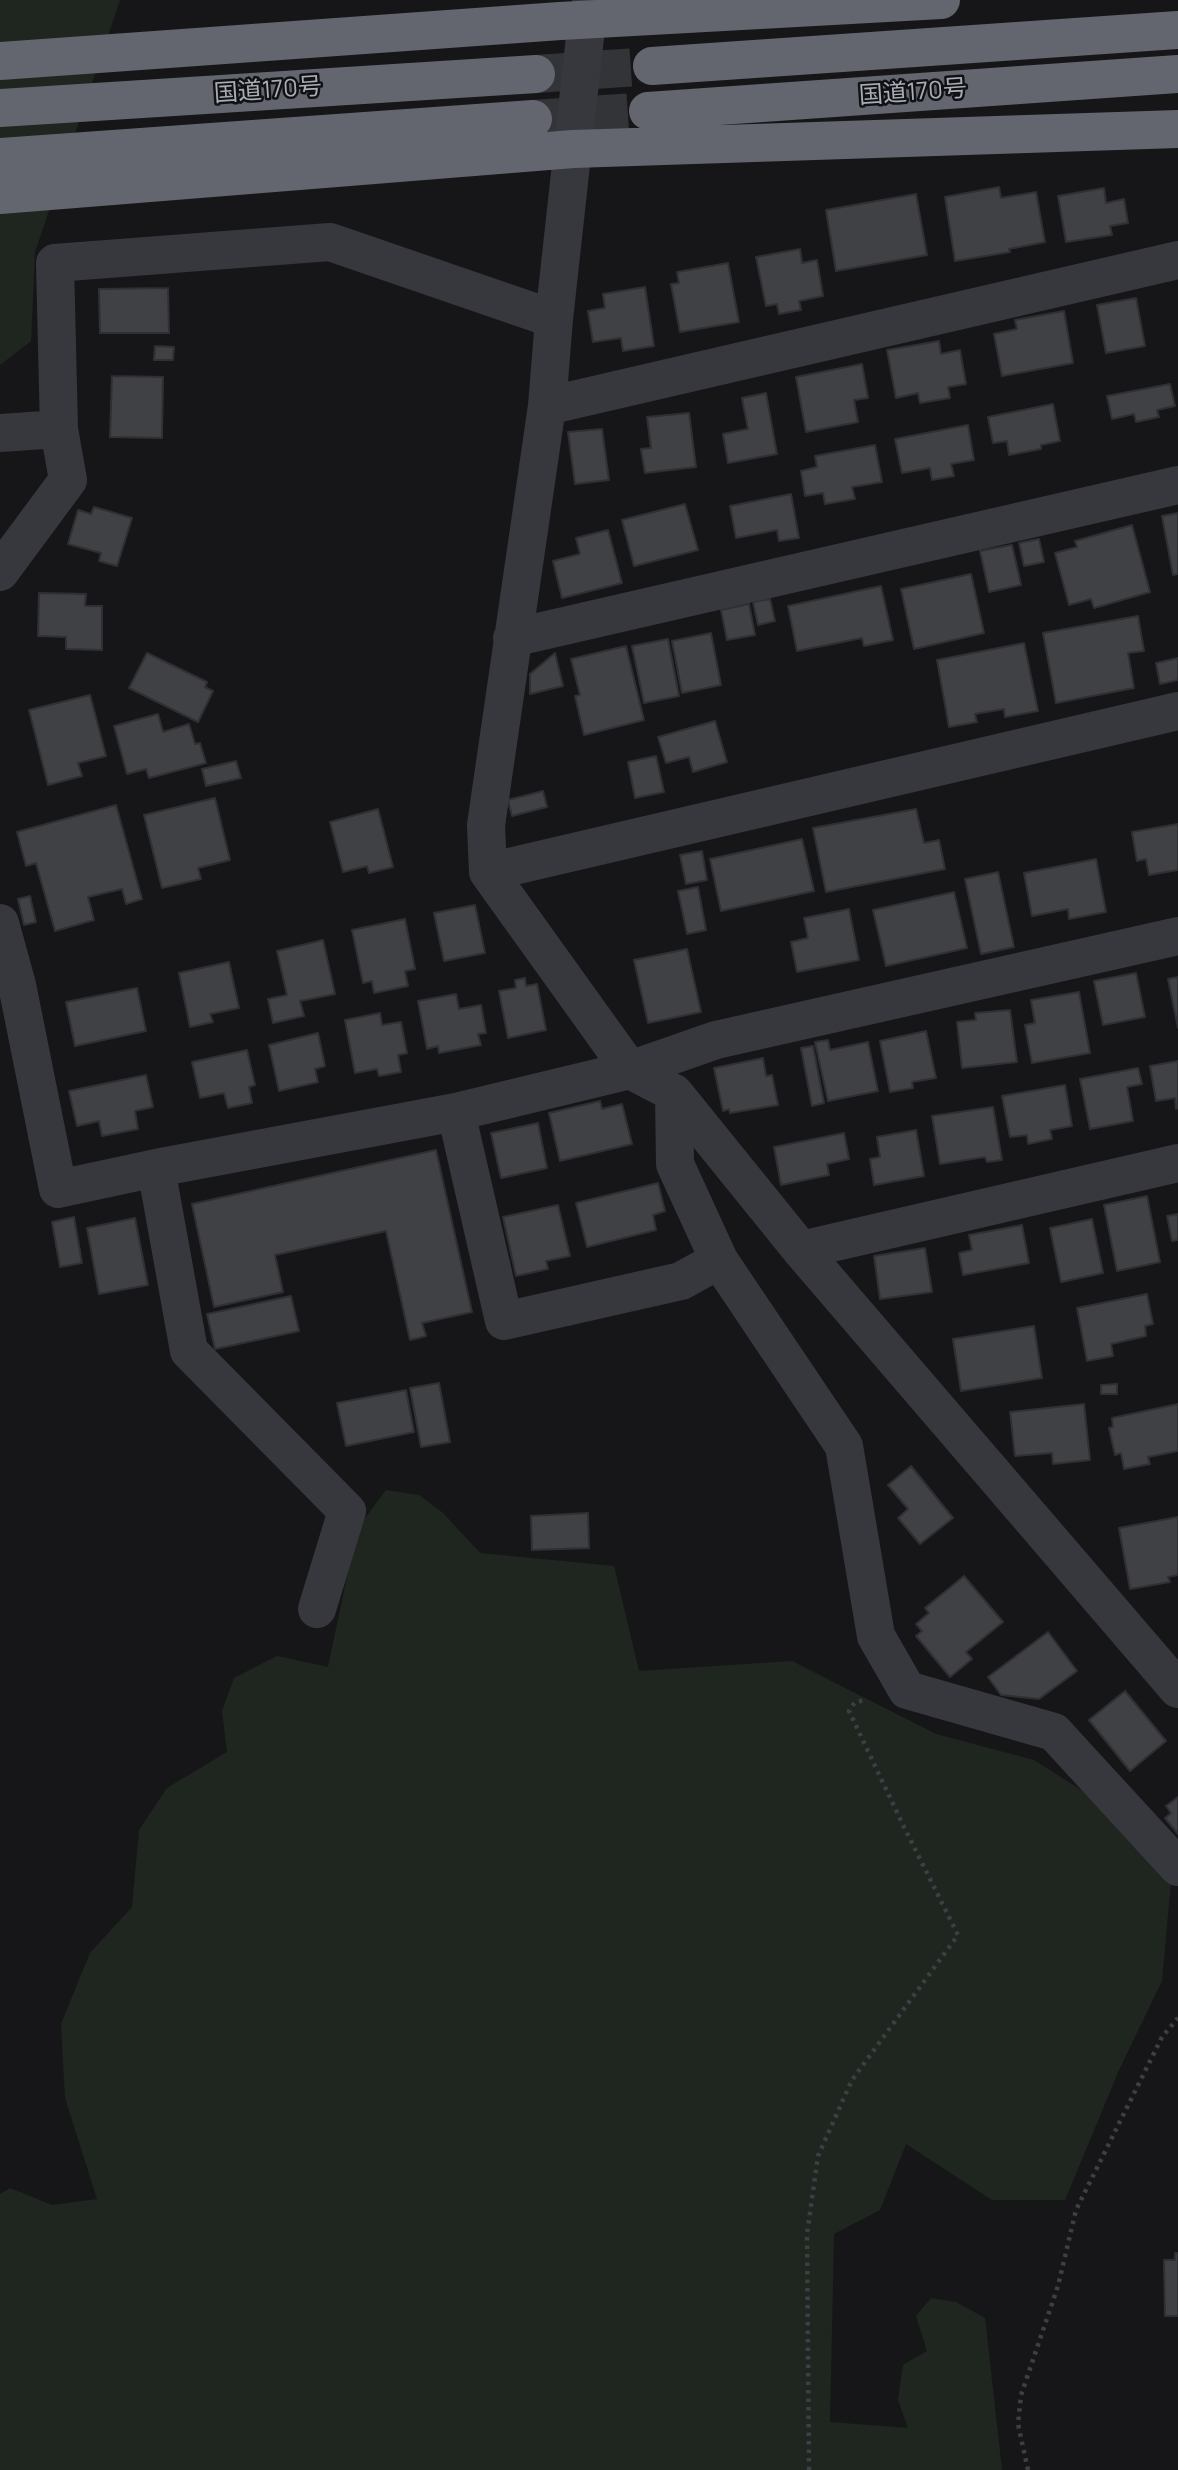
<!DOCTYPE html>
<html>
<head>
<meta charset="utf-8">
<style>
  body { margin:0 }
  canvas { display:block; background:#161618 }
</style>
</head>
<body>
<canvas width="1178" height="2470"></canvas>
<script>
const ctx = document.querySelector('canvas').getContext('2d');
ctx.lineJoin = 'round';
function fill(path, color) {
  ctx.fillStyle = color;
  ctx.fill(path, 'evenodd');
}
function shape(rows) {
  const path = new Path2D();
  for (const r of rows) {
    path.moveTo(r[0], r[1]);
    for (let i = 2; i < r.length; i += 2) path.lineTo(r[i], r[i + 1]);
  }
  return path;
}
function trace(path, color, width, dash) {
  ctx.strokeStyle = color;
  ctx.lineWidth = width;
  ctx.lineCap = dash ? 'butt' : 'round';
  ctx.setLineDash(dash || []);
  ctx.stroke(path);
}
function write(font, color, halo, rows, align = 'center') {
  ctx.font = font + ' Manrope,"Noto Sans JP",sans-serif';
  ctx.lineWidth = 5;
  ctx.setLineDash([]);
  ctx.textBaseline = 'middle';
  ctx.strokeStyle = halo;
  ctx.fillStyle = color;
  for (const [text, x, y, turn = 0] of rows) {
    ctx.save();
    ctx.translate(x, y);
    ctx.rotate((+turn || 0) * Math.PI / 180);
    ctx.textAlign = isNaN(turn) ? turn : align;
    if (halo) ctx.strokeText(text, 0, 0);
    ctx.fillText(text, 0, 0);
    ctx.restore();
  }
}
fill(shape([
  [0,0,120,0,35,252,31,341,0,365],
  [386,1490,419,1495,443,1513,480,1553,614,1566,639,1671,792,1661,936,1734,1034,1760,1103,1804,1171,1881,1162,1981,1119,2070,1065,2200,992,2200,906,2144,880,2210,834,2234,830,2422,908,2428,898,2400,903,2365,927,2351,916,2316,931,2298,956,2302,985,2318,1002,2470,0,2470,0,2194,10,2188,52,2205,97,2199,65,2098,61,2024,90,1953,132,1907,139,1830,167,1788,227,1752,222,1711,234,1678,277,1656,328,1667,357,1529]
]), '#1e261f');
const building = shape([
  [999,187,1001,198,1036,192,1045,242,1009,249,1010,252,955,261,945,197,999,187],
  [1104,188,1106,203,1124,199,1128,223,1110,226,1112,235,1066,242,1058,196,1104,188],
  [916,194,927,255,836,271,826,210,916,194],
  [800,249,802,263,817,260,823,296,799,301,801,310,779,314,777,304,766,306,756,257,800,249],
  [728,263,739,322,680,332,671,284,679,283,677,272,728,263],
  [645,287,654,346,623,351,621,338,593,342,588,311,605,308,603,294,645,287],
  [168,288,169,333,100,333,99,289,168,288],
  [1136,298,1145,346,1106,353,1097,305,1136,298],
  [1064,311,1073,363,1002,376,994,334,1017,329,1015,320,1064,311],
  [939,341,941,354,960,350,966,384,948,387,950,398,920,403,918,393,896,398,887,350,939,341],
  [155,346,174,347,173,360,154,360,155,346],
  [862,364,868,398,854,400,858,422,806,432,796,377,862,364],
  [112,376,163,377,162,438,110,437,112,376],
  [1170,384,1175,406,1157,410,1159,417,1136,422,1134,414,1112,419,1107,396,1170,384],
  [766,393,777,454,728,463,723,434,748,429,742,398,766,393],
  [1053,404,1060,441,1041,445,1041,449,1009,455,1007,441,993,443,988,417,1053,404],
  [689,413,696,467,645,473,641,449,651,448,647,417,689,413],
  [968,425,974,460,951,464,954,476,932,480,930,468,902,473,895,439,968,425],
  [602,429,609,480,575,484,568,432,602,429],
  [875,445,882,482,852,487,855,499,825,504,823,493,805,496,801,471,817,467,815,456,875,445],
  [791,494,799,538,779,541,777,530,736,538,730,506,791,494],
  [685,504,698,550,634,566,622,520,685,504],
  [94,507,132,518,117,566,99,561,101,553,68,544,78,510,91,514,94,507],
  [1178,513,1178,574,1173,575,1162,516,1178,513],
  [1132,525,1150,592,1094,608,1091,599,1069,605,1055,553,1077,547,1075,541,1132,525],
  [608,530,622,583,562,598,553,561,580,554,576,538,608,530],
  [1039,539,1044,562,1024,566,1019,543,1039,539],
  [1012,545,1021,585,989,592,980,551,1012,545],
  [971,574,984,633,914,649,901,589,971,574],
  [881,586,893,640,864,646,862,638,797,651,788,606,881,586],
  [39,593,86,594,85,606,102,606,102,650,66,649,66,637,38,636,39,593],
  [770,599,775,621,758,625,753,602,770,599],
  [749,604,755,635,727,640,721,610,749,604],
  [1138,616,1144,651,1128,653,1134,688,1056,703,1043,633,1138,616],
  [711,633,721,685,682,693,672,641,711,633],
  [668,639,679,696,644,703,632,646,668,639],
  [1024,643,1038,711,1005,717,1004,709,975,714,977,722,949,727,937,660,1024,643],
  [626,646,644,720,584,735,575,696,580,695,571,659,626,646],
  [147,653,207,682,205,687,213,691,198,722,129,688,147,653],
  [555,653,563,686,530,694,530,674,555,653],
  [1178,658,1178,680,1160,684,1156,663,1178,658],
  [90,695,106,756,78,763,82,776,48,785,29,710,90,695],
  [158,714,163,732,189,724,195,744,200,743,206,763,149,778,146,769,127,774,114,726,158,714],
  [715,721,727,762,693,772,689,757,666,763,658,737,715,721],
  [656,756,664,792,635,798,628,762,656,756],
  [236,761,241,778,206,786,202,769,236,761],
  [543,791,547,807,512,816,508,800,543,791],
  [215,798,230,860,198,868,201,879,162,888,144,815,215,798],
  [116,805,142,899,126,904,122,889,88,897,94,920,55,931,36,863,26,866,17,832,116,805],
  [378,809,393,867,369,873,367,866,343,872,330,822,378,809],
  [916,809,924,843,939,840,945,869,826,892,813,828,916,809],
  [1178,824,1178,870,1149,875,1146,859,1137,861,1132,832,1178,824],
  [802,839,814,891,721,911,710,859,802,839],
  [702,851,707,880,686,884,680,855,702,851],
  [1096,859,1106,912,1069,919,1068,909,1032,916,1024,873,1096,859],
  [998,872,1014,947,981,954,965,879,998,872],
  [698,887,706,930,687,934,678,891,698,887],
  [954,892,967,948,886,966,873,910,954,892],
  [30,896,36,922,24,925,18,899,30,896],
  [475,905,485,953,444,961,434,913,475,905],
  [849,909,859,960,797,972,791,942,808,938,804,918,849,909],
  [405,919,415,969,405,971,408,986,374,993,372,981,363,983,352,930,405,919],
  [323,940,335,994,300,1001,304,1016,273,1023,268,999,287,995,277,951,323,940],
  [687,949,701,1012,648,1023,634,960,687,949],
  [229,962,239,1008,210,1014,213,1022,190,1027,179,973,229,962],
  [1136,973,1145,1017,1103,1025,1094,981,1136,973],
  [1178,977,1178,1028,1168,979,1178,977],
  [525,978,526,986,537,984,546,1030,508,1038,499,991,516,988,515,980,525,978],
  [137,988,146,1031,75,1046,66,1002,137,988],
  [1079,992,1090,1053,1032,1063,1025,1025,1035,1023,1031,1000,1079,992],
  [456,994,459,1009,481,1005,486,1033,478,1034,481,1045,439,1053,438,1046,427,1049,418,1001,456,994],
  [1010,1010,1017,1062,962,1068,957,1022,976,1020,975,1013,1010,1010],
  [380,1013,382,1025,401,1022,407,1053,398,1055,401,1072,379,1076,377,1069,355,1073,345,1020,380,1013],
  [926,1031,936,1078,912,1082,913,1088,890,1092,880,1041,926,1031],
  [318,1033,325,1066,315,1069,318,1082,279,1091,269,1045,318,1033],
  [828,1040,830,1050,868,1042,878,1091,828,1101,815,1042,828,1040],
  [813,1046,824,1103,812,1106,801,1048,813,1046],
  [247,1050,255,1085,249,1087,252,1103,228,1108,224,1093,200,1098,192,1062,247,1050],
  [763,1058,766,1076,772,1075,778,1105,730,1113,729,1109,723,1111,714,1068,763,1058],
  [1178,1061,1178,1108,1176,1109,1175,1098,1156,1101,1150,1066,1178,1061],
  [1138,1068,1142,1084,1127,1087,1133,1121,1090,1129,1080,1079,1138,1068],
  [146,1075,153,1107,135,1111,138,1129,102,1136,99,1121,77,1126,69,1091,146,1075],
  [1065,1085,1072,1126,1050,1130,1052,1139,1028,1144,1027,1135,1010,1137,1002,1096,1065,1085],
  [600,1101,602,1109,622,1104,632,1144,560,1161,549,1113,600,1101],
  [993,1107,1002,1160,987,1162,985,1157,940,1164,932,1116,993,1107],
  [538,1123,547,1168,501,1178,491,1133,538,1123],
  [916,1130,924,1176,874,1185,870,1159,880,1157,877,1137,916,1130],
  [844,1133,849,1159,827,1164,829,1175,781,1185,774,1147,844,1133],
  [436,1150,472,1312,422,1323,426,1336,410,1340,386,1231,275,1255,283,1292,214,1307,192,1204,436,1150],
  [658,1183,665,1211,653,1215,656,1230,587,1247,576,1203,658,1183],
  [1147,1196,1160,1262,1117,1271,1104,1205,1147,1196],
  [558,1205,570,1256,546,1261,548,1269,516,1276,503,1217,558,1205],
  [1178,1214,1178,1240,1172,1241,1167,1216,1178,1214],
  [74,1217,82,1263,60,1267,52,1222,74,1217],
  [135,1218,148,1285,99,1294,87,1228,135,1218],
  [1092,1219,1103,1273,1061,1282,1050,1228,1092,1219],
  [1022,1225,1029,1263,963,1275,959,1253,972,1250,969,1235,1022,1225],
  [925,1248,932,1292,880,1299,874,1256,925,1248],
  [1147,1294,1153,1324,1145,1326,1146,1336,1111,1344,1113,1356,1087,1361,1077,1308,1147,1294],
  [291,1296,299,1331,215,1349,207,1314,291,1296],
  [1034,1326,1042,1378,961,1391,953,1339,1034,1326],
  [439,1383,450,1442,421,1447,410,1388,439,1383],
  [1117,1384,1117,1394,1101,1394,1101,1385,1117,1384],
  [406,1390,414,1432,346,1446,337,1403,406,1390],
  [1084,1404,1090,1460,1053,1464,1052,1453,1015,1456,1010,1412,1084,1404],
  [1178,1404,1178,1451,1148,1457,1150,1464,1124,1469,1121,1453,1115,1455,1109,1428,1113,1427,1112,1418,1178,1404],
  [911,1466,953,1518,920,1544,898,1518,908,1509,888,1485,911,1466],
  [588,1513,589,1548,532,1550,531,1516,588,1513],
  [1178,1517,1178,1575,1168,1577,1170,1582,1130,1589,1119,1528,1178,1517],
  [964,1576,1003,1622,966,1652,972,1659,950,1677,916,1636,922,1631,916,1624,929,1613,925,1608,964,1576],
  [1048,1632,1077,1671,1039,1699,1001,1695,988,1677,1048,1632],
  [1125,1691,1166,1741,1130,1771,1089,1720,1125,1691],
  [1178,1797,1178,1834,1165,1818,1171,1813,1166,1806,1178,1797],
  [1175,2253,1178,2253,1178,2316,1165,2316,1164,2260,1175,2260,1175,2253]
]);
fill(building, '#404145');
trace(building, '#303034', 2);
trace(shape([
  [536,74,652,66],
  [533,119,648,111]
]), '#333438', 38, [38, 19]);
trace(shape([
  [809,2470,807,2234,818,2156,852,2080,958,1935,903,1825,849,1711,855,1702,867,1700],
  [1028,2470,1018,2424,1021,2395,1058,2286,1076,2210,1162,2037,1178,2018]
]), '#3d3f44', 4.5, [3.5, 5]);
trace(shape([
  [592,0,587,19,554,319,547,406,486,825,488,872,630,1070,674,1093,801,1250,1178,1689],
  [547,406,1178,260],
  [0,433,59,429],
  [0,572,68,480,59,429,55,263,330,242,554,319],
  [512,638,1178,485],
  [488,872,1178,711],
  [0,923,17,985,58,1189,156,1168,456,1112,630,1070,716,1040,1178,936],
  [456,1112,504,1321,681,1281,719,1260,675,1164,674,1093],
  [156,1168,189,1351,347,1511,317,1609],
  [801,1250,1178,1163],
  [719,1260,844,1446,876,1636,907,1690,1054,1732,1178,1867]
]), '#37383d', 38);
trace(shape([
  [0,61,560,21,941,0],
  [652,66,1178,30],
  [0,108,536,74],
  [648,111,1178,74],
  [0,157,533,119],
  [0,195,573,149,1178,129]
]), '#63666e', 38);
write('24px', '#a8adb8', '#111113', [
  ["国道170号",268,91,-4],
  ["国道170号",913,93,-4]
]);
</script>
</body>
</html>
